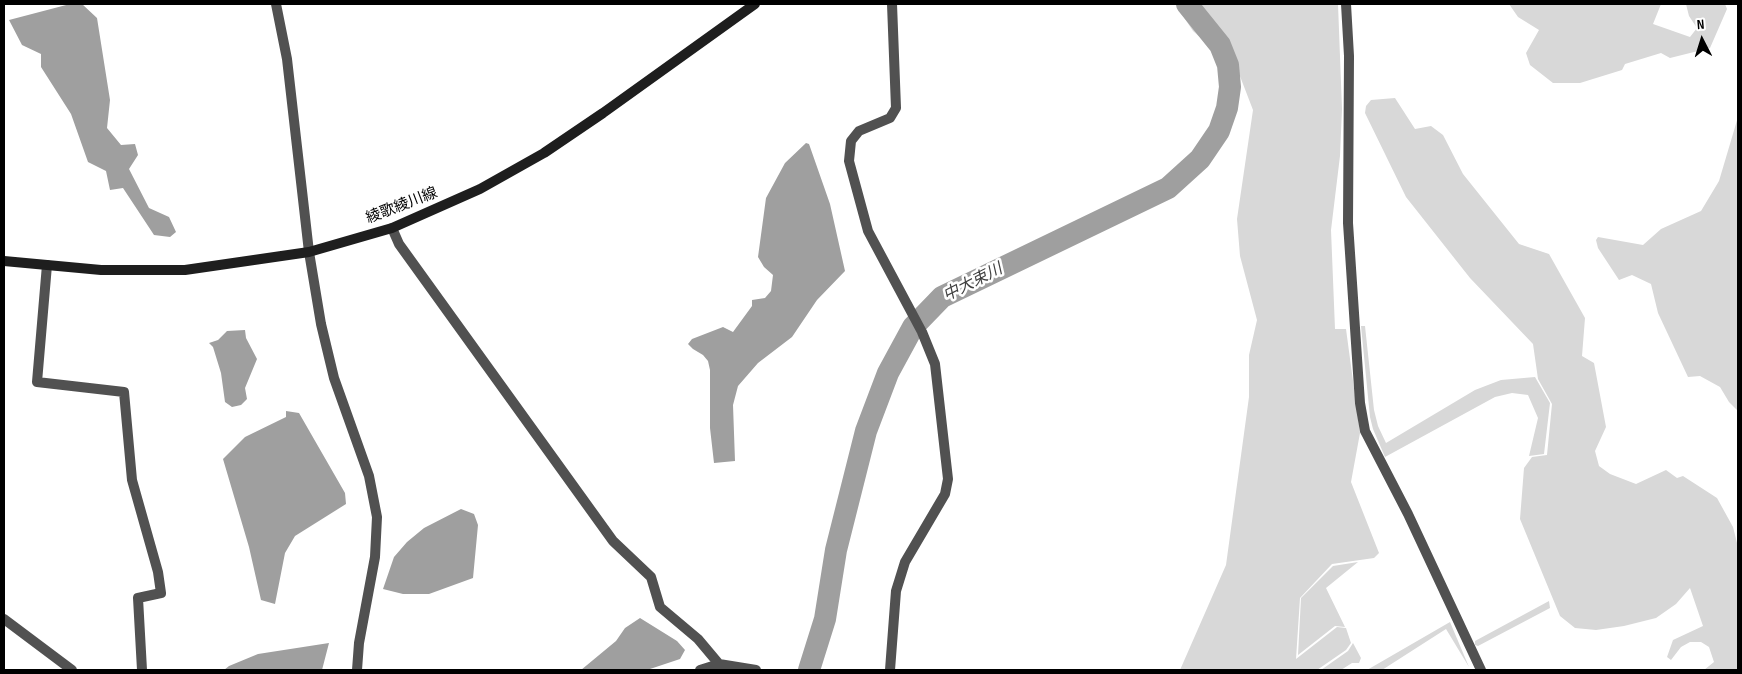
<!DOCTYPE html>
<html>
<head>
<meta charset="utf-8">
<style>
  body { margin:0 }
  #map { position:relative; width:1742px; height:674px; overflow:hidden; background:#fff; font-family:"Sofia Sans Condensed",sans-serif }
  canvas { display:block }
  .frame { position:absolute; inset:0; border:5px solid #000; pointer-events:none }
  .north { position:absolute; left:1677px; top:15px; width:50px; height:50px; -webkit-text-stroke:4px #fff; paint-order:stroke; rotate:355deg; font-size:14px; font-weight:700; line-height:20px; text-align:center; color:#000 }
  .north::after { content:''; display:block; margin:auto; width:18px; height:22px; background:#000; clip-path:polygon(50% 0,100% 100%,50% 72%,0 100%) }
</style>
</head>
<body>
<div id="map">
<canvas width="1742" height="674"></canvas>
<div class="frame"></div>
<div class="north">N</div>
</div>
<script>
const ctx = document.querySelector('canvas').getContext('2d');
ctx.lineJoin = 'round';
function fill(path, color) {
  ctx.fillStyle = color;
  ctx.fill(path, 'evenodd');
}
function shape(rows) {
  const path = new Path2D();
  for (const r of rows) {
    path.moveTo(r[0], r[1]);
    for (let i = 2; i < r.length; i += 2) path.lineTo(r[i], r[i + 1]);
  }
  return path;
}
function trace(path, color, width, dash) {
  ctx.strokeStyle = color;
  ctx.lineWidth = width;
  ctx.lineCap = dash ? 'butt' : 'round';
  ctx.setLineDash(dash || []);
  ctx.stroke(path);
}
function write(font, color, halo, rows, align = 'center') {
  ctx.font = font + ' "Sofia Sans Condensed","Noto Sans JP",sans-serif';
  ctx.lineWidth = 5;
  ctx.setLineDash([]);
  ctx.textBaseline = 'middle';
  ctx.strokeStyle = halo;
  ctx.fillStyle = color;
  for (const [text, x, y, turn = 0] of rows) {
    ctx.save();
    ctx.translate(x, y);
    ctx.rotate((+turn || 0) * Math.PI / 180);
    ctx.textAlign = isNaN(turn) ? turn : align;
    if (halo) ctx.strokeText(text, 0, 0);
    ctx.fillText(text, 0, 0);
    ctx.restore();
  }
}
fill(shape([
  [1175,4,1338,4,1342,109,1340,156,1331,230,1335,329,1346,329,1360,433,1351,482,1379,553,1374,558,1332,564,1300,598,1296,659,1337,627,1346,628,1351,643,1346,650,1317,670,1180,670,1226,565,1249,397,1249,355,1257,320,1240,256,1237,219,1253,110,1238,71,1193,31],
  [1509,4,1661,4,1653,24,1690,37,1697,28,1689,16,1686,4,1725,4,1727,9,1710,48,1670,58,1661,53,1625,64,1622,70,1580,83,1553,83,1530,65,1526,53,1539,30,1518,17],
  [1395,98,1415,129,1431,126,1443,135,1463,174,1519,244,1549,254,1585,318,1582,356,1594,363,1606,427,1595,451,1599,466,1610,474,1636,484,1666,470,1677,478,1683,476,1717,498,1733,527,1738,547,1738,670,1704,670,1714,662,1709,647,1701,642,1690,642,1681,647,1671,660,1667,657,1673,640,1703,626,1690,588,1676,604,1656,618,1624,626,1596,630,1575,628,1560,616,1520,519,1524,468,1532,457,1547,455,1552,404,1538,379,1533,344,1470,278,1406,197,1365,113,1366,106,1371,100],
  [1738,117,1738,411,1729,402,1720,387,1700,376,1688,377,1658,313,1651,284,1632,275,1619,280,1598,248,1596,240,1598,237,1643,245,1661,229,1701,211,1719,181],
  [1361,326,1365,326,1374,410,1378,426,1386,443,1475,390,1501,380,1535,377,1550,403,1544,454,1529,456,1538,418,1528,395,1512,393,1495,397,1385,457,1373,429,1370,417],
  [1358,562,1326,588,1345,627,1335,626,1298,655,1301,598,1333,566],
  [1549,601,1550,608,1478,646,1475,645,1475,641],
  [1450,622,1469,667,1446,629,1382,670,1367,670],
  [1353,643,1361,658,1359,663,1352,663,1341,670,1321,670,1348,651]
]), '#d8d8d8');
fill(shape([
  [70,4,82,4,97,18,110,100,107,128,121,145,135,144,138,155,129,169,149,208,169,217,176,232,170,237,154,235,123,188,110,190,106,171,88,162,71,114,41,67,41,54,22,45,9,20],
  [806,143,809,144,830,204,845,271,817,300,792,337,758,363,738,386,733,405,735,461,714,463,710,428,710,370,708,361,703,355,693,349,688,344,692,339,723,327,733,332,752,306,752,300,765,298,771,291,773,275,764,267,758,257,766,198,785,163],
  [245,330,246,338,257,359,245,388,247,399,241,405,232,407,225,402,221,373,213,347,209,343,218,340,227,331],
  [286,411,299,413,345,493,346,504,295,536,285,553,275,604,261,600,249,547,223,459,245,437,286,417],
  [461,509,474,514,478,525,473,578,429,594,403,594,383,589,394,557,407,542,424,528],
  [640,618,677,641,685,650,680,659,647,670,581,670,616,641,625,628],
  [329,643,322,670,224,670,229,666,258,654]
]), '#9f9f9f');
trace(shape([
  [809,670,825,619,836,550,866,431,888,373,913,327,942,297,1168,188,1200,159,1219,131,1227,108,1230,87,1228,65,1220,45,1187,4]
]), '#9f9f9f', 22);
trace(shape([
  [392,228,399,244,613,541,651,577,660,607,698,639,719,664],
  [47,265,37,382,124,392,132,480,158,572,161,593,138,598,142,670],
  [4,619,72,670],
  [700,670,719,664,756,670],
  [890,670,896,591,905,562,945,494,948,479,935,364,922,332,868,231,849,161,851,141,859,131,890,118,896,108,892,4]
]), '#515151', 10);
trace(shape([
  [276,4,287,59,309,252,321,324,334,378,369,476,377,517,375,557,359,643,357,670],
  [1346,4,1349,56,1348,223,1360,403,1365,431,1408,514,1481,670]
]), '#515151', 10);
trace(shape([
  [4,261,101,270,185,270,309,252,392,228,480,189,544,153,603,113,755,4]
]), '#1e1e1e', 10);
write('15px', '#000', '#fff', [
  ["綾歌綾川線",402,206,-21]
]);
write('italic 16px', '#404040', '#fff', [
  ["中大束川",973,283,-27]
]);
</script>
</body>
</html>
